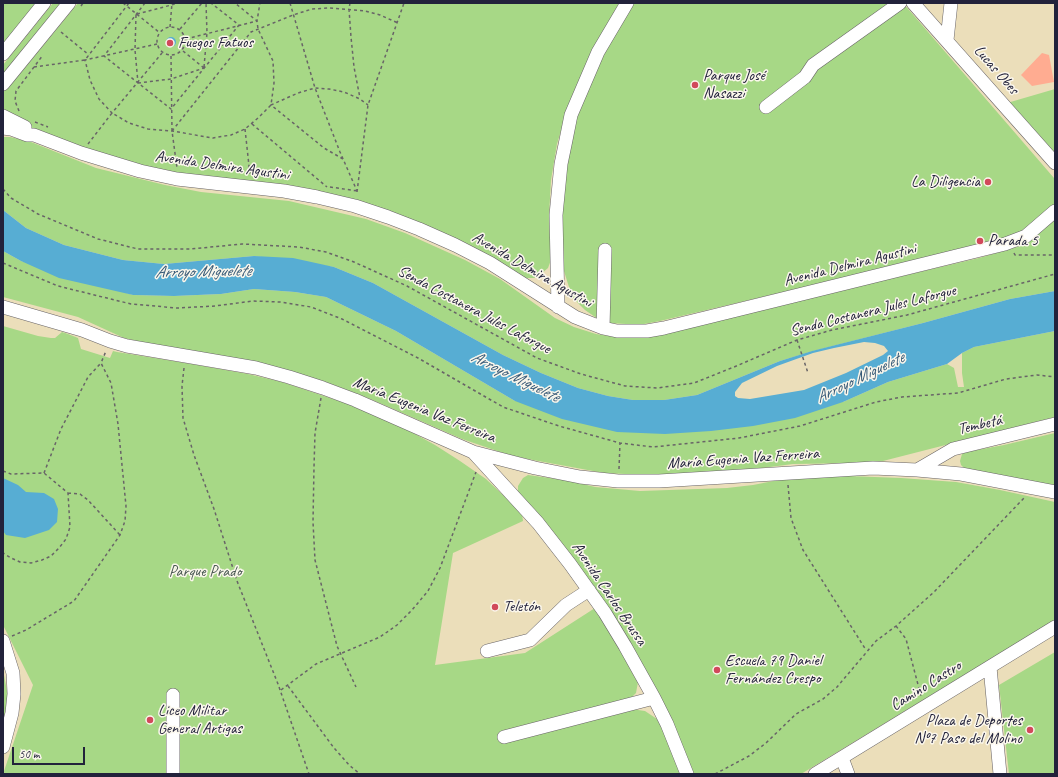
<!DOCTYPE html>
<html>
<head>
<meta charset="utf-8">
<style>
  body { margin:0 }
  #map { position:relative; width:1058px; height:777px; overflow:hidden; background:#ebdeba; font-family:Caveat,sans-serif }
  canvas { display:block }
  .frame { position:absolute; inset:0; border:4px solid #22223b; pointer-events:none }
  .scale { position:absolute; left:12px; top:747px; width:73px; height:18px; box-sizing:border-box; border:2px solid #22223b; border-top:0; padding-left:5px; font-size:12px; line-height:14px; white-space:nowrap; color:#22223b; -webkit-text-stroke:3px #fbf7ec; paint-order:stroke }
</style>
</head>
<body>
<div id="map">
<canvas width="1058" height="777"></canvas>
<div class="frame"></div>
<div class="scale">50 m</div>
</div>
<script>
const ctx = document.querySelector('canvas').getContext('2d');
ctx.lineJoin = 'round';
function fill(path, color) {
  ctx.fillStyle = color;
  ctx.fill(path, 'evenodd');
}
function shape(rows) {
  const path = new Path2D();
  for (const r of rows) {
    if (r.length === 3) {
      path.moveTo(r[0] + r[2], r[1]);
      path.arc(r[0], r[1], r[2], 0, 2 * Math.PI);
      continue;
    }
    path.moveTo(r[0], r[1]);
    for (let i = 2; i < r.length; i += 2) path.lineTo(r[i], r[i + 1]);
  }
  return path;
}
function trace(path, color, width, dash) {
  ctx.strokeStyle = color;
  ctx.lineWidth = width;
  ctx.lineCap = dash ? 'butt' : 'round';
  ctx.setLineDash(dash || []);
  ctx.stroke(path);
}
function write(font, color, halo, rows, align = 'center') {
  ctx.font = font + ' Caveat,sans-serif';
  ctx.lineWidth = 3;
  ctx.setLineDash([]);
  ctx.textBaseline = 'middle';
  ctx.strokeStyle = halo;
  ctx.fillStyle = color;
  for (const [text, x, y, turn = 0] of rows) {
    ctx.save();
    ctx.translate(x, y);
    ctx.rotate((+turn || 0) * Math.PI / 180);
    ctx.textAlign = isNaN(turn) ? turn : align;
    if (halo) ctx.strokeText(text, 0, 0);
    ctx.fillText(text, 0, 0);
    ctx.restore();
  }
}
fill(shape([
  [3,3,36,3,3,45],
  [53,3,64,3,3,79,3,65],
  [78,3,620,3,598,42,567,111,557,144,551,180,549,216,551,260,548,268,541,274,534,278,523,278,388,213,144,169,45,135,11,116,3,111,3,89,15,76,19,75],
  [633,3,903,3,1054,178,1055,205,1031,225,1009,239,660,321,644,324,626,324,609,323,598,319,585,310,573,298,568,284,564,271,562,217,568,151,578,114,609,43],
  [1055,89,1055,156,1007,103],
  [3,137,10,137,31,142,96,168,165,185,201,192,289,201,366,219,405,233,465,260,500,279,555,318,574,327,596,334,622,338,642,337,979,258,1020,246,1034,237,1055,219,1055,291,1010,299,923,323,813,351,780,361,697,395,664,400,633,400,608,396,578,388,541,373,503,355,373,283,334,267,254,256,164,264,123,260,64,245,26,228,3,210],
  [3,251,21,261,133,295,174,296,221,294,254,289,295,292,326,297,396,331,515,401,843,402,888,382,947,364,954,368,958,387,964,387,962,373,962,353,974,347,1055,331,1055,417,883,461,859,463,793,464,731,472,646,475,604,473,533,460,509,455,462,439,368,398,323,381,255,362,195,351,155,345,124,338,78,317,3,297],
  [3,326,38,336,51,338,55,338,62,332,68,334,78,338,81,349,110,358,113,351,117,352,192,364,248,374,282,382,348,404,406,429,435,445,460,461,486,479,520,511,522,514,523,521,453,553,435,665,525,653,595,608,618,644,638,682,636,693,632,697,631,709,645,711,657,719,662,728,682,774,3,774,33,685,3,625],
  [1055,433,1055,489,964,468,961,465,960,461,962,454,966,452,1004,445],
  [528,475,571,481,595,487,640,491,727,488,753,485,784,479,822,475,901,478,956,482,1000,490,1055,502,1055,620,801,774,692,774,659,698,518,494,518,486,523,478],
  [1055,652,1055,774,1009,774,999,685],
  [3,670,8,696,3,727]
]), '#a7d886');
fill(shape([
  [171,42,5],
  [3,210,26,228,64,245,123,260,164,264,254,256,293,258,334,267,373,283,503,355,541,373,578,388,608,396,633,400,664,400,697,395,780,361,812,351,923,323,1010,299,1055,291,1055,331,974,347,962,353,947,364,888,382,843,402,795,418,753,426,711,431,665,434,617,432,562,419,515,401,396,331,326,297,295,292,254,289,221,294,174,296,133,295,59,278,21,261,3,251],
  [864,342,875,343,884,346,888,351,883,355,846,373,804,390,750,399,738,398,735,396,735,392,742,383,777,366,813,353,834,348],
  [3,478,18,485,26,492,44,493,54,499,58,509,57,522,49,530,25,538,6,535,3,531]
]), '#57add3');
fill(shape([
  [1042,53,1049,55,1054,82,1032,86,1021,75]
]), '#ffac91');
const minor = shape([
  [913,3,1055,163],
  [947,40,951,3],
  [3,54,44,3],
  [3,84,69,3],
  [766,107,805,77,813,65,900,3],
  [3,116,25,127],
  [3,128,11,129,27,135,34,135,81,153,140,171,177,179,284,191,317,197,355,206,388,217,419,229,455,245,490,263,575,317,603,328,617,331,647,331,664,328,1005,244,1026,236,1055,211],
  [3,307,82,330,110,341,127,346,256,368,289,377,323,388,355,400,473,452,535,468,580,477,618,481,659,481,873,468,917,470,961,474,1055,492],
  [558,307,556,215,561,164,566,140,571,115,598,52,627,3],
  [603,328,605,250],
  [473,452,538,523,570,564,605,613,625,646,654,698,667,724,687,774],
  [917,470,953,449,1055,424],
  [3,641,13,673,14,694,12,713,3,747],
  [487,651,530,640,566,605,589,590],
  [990,667,1000,774],
  [504,737,654,698],
  [842,758,848,774],
  [173,774,173,695],
  [815,774,1055,627]
]);
trace(minor, '#686467', 14);
trace(shape([
  [123,3,160,33],
  [145,3,104,56,171,109,239,25,211,3],
  [290,3,315,88,340,152,357,191],
  [350,3,349,9,351,37,354,67,360,98],
  [81,6,83,3],
  [137,14,179,3],
  [136,15,135,50,138,83],
  [171,41,14],
  [170,27,172,3],
  [180,29,202,3],
  [61,32,89,55],
  [186,39,257,21,260,3],
  [157,44,85,60,90,80,99,99,112,113,162,53],
  [183,51,204,68],
  [171,56,172,131,177,168],
  [34,67,85,60,129,3],
  [204,67,207,33,206,3],
  [138,83,171,79,204,68],
  [19,111,15,101,16,91,43,55],
  [35,122,48,127],
  [252,124,327,187],
  [245,129,250,175],
  [172,131,251,32,293,15,312,9,329,8,365,11,380,15,398,23],
  [88,144,112,113,129,123,148,129,172,131,213,138,231,135,245,129,258,118,271,105,274,83,273,61,258,29,257,21,235,3],
  [343,159,324,148,271,105,298,93,315,88,329,89,344,92,360,99,368,105],
  [330,187,358,191],
  [3,189,11,198,38,214,98,239,138,249,191,249,242,244,299,247,326,252,354,262,407,286,537,358,581,374,625,386,657,388,694,383,734,367,797,340,832,330,907,315,1055,274],
  [357,192,368,105,404,3],
  [1014,253,1015,255,1055,255],
  [3,263,58,286,131,304,177,308,215,306,253,301,281,302,311,307,342,319,418,358,503,407,559,426,620,443,653,447,739,438,800,426,876,402,902,397,958,393,1006,379,1037,375,1055,377],
  [797,340,808,373],
  [184,368,182,386,183,418,194,455,214,509,237,581,278,684,309,774],
  [321,398,315,433,314,467,313,522,315,560,337,646,356,687],
  [619,469,620,443],
  [3,471,11,474,44,473,68,493,70,527,66,539,59,548,51,556,42,560,31,563,20,562,11,558,3,553],
  [44,473,61,429,88,377,101,363],
  [788,485,791,518,803,550,866,650],
  [68,493,80,494,88,500,120,535],
  [896,626,906,639,921,696],
  [12,636,26,630,74,601,120,535,125,521,126,506,118,424,111,383,101,363,106,351],
  [288,686,334,748,349,765,360,774],
  [281,690,316,664,380,637,397,625,412,610,428,591,440,568,476,472],
  [715,774,749,756,766,743,796,714,823,699,837,687,876,641,896,626,934,592,1024,498]
]), '#686467', 1.5, [3, 3]);
trace(minor, '#fff', 13);
for (const [x, y, r, color] of [
  [170,43,4,"#d1495b"],
  [695,85,4,"#d1495b"],
  [988,182,4,"#d1495b"],
  [980,241,4,"#d1495b"],
  [495,607,4,"#d1495b"],
  [717,670,4,"#d1495b"],
  [150,720,4,"#d1495b"],
  [1030,730,4,"#d1495b"]
]) {
  const dot = new Path2D();
  dot.arc(x, y, r, 0, 2 * Math.PI);
  ctx.fillStyle = color;
  ctx.fill(dot);
  trace(dot, '#fbf7ec', 1.5);
}
write('16px', '#22223b', '#fbf7ec', [
  ["Fuegos Fatuos",178,43],
  ["Parque José",703,76],
  ["Nasazzi",703,94],
  ["La Diligencia",980,182,"right"],
  ["Parada 5",988,241],
  ["Teletón",503,607],
  ["Escuela 79 Daniel",725,661],
  ["Fernández Crespo",725,679],
  ["Liceo Militar",158,711],
  ["General Artigas",158,729],
  ["Plaza de Deportes",1022,721,"right"],
  ["Nº7 Paso del Molino",1022,739,"right"]
], 'left');
write('16px', '#22223b', '#fbf7ec', [
  ["Lucas Obes",996,70,49],
  ["Avenida Delmira Agustini",222,166,8],
  ["Avenida Delmira Agustini",850,265,-14],
  ["Avenida Delmira Agustini",532,270,30],
  ["Senda Costanera Jules Laforgue",474,310,28],
  ["Senda Costanera Jules Laforgue",873,311,-14],
  ["María Eugenia Vaz Ferreira",424,410,22],
  ["Tembetá",980,425,-13],
  ["María Eugenia Vaz Ferreira",743,459,-4],
  ["Avenida Carlos Brussa",609,594,56],
  ["Camino Castro",926,686,-32]
]);
write('16px', '#4a5952', '#fbf7ec', [
  ["Parque Prado",205,572]
]);
write('italic 17px', '#375a78', '#fbf7ec', [
  ["Arroyo Miguelete",203,272,-1],
  ["Arroyo Miguelete",515,377,26],
  ["Arroyo Miguelete",860,378,-26]
]);
</script>
</body>
</html>
